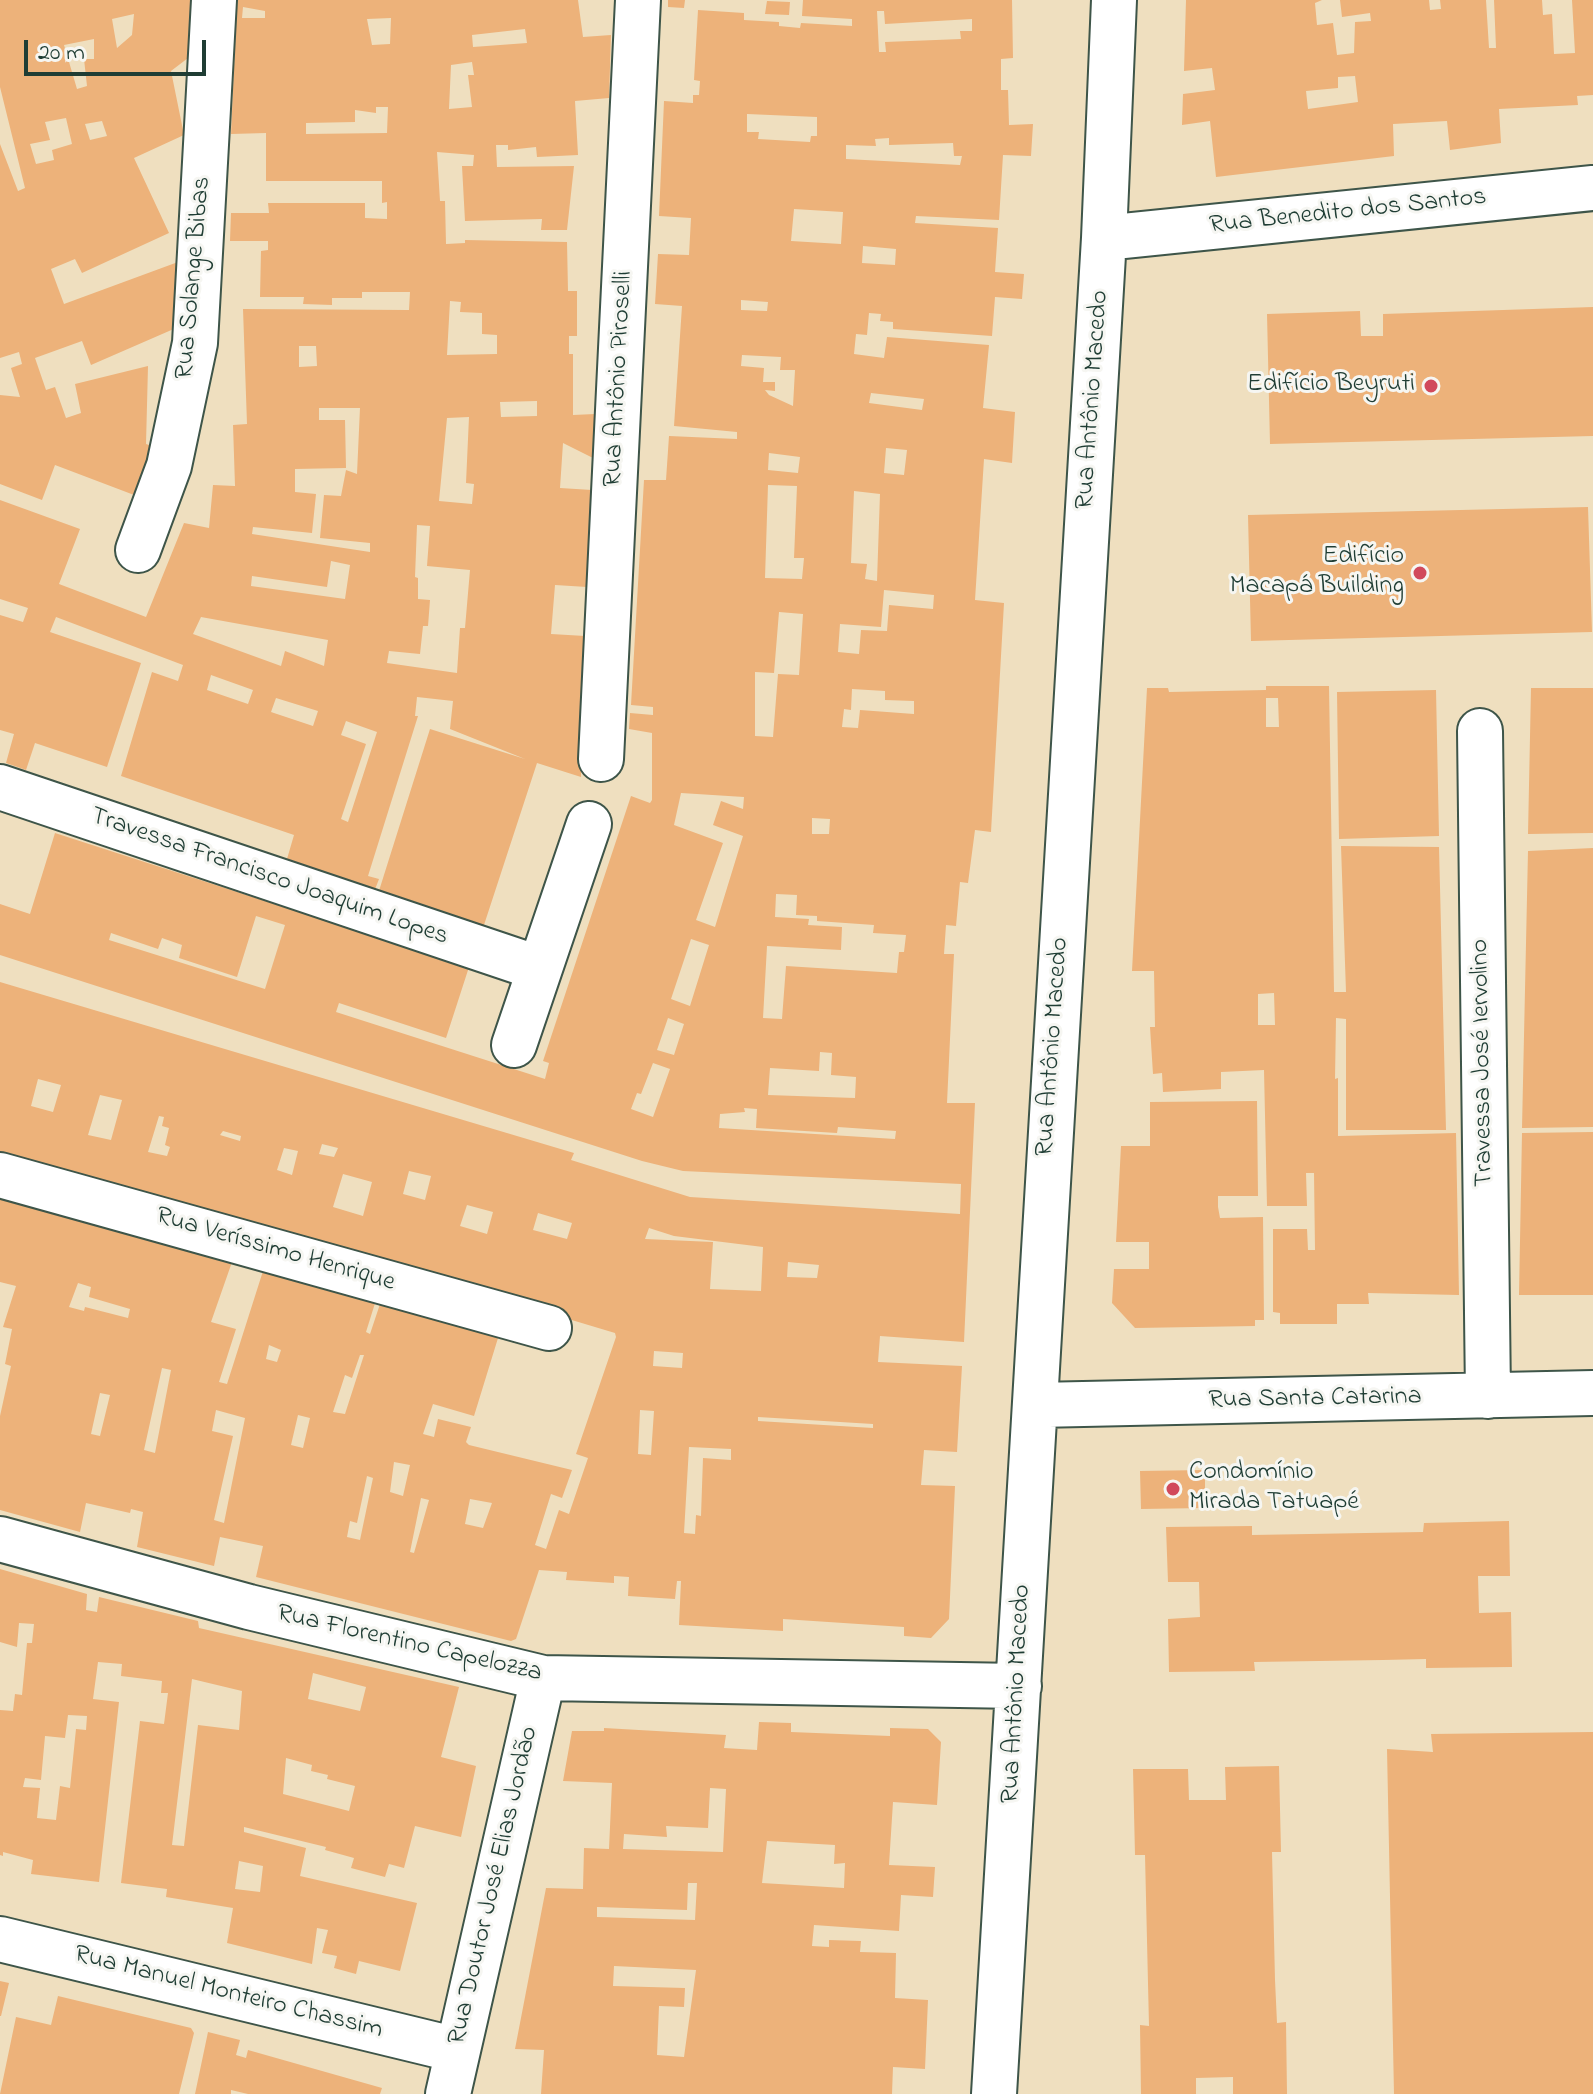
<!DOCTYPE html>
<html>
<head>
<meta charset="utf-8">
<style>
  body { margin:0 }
  #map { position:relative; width:1593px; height:2094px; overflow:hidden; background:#efdfbf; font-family:"Indie Flower",sans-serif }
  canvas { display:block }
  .scale { position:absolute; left:24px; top:40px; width:182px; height:36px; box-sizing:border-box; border:4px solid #1f3d34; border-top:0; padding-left:10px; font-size:24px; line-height:28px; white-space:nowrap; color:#1f3d34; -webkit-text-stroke:6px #f6f6f2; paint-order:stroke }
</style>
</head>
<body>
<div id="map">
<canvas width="1593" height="2094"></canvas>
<div class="scale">20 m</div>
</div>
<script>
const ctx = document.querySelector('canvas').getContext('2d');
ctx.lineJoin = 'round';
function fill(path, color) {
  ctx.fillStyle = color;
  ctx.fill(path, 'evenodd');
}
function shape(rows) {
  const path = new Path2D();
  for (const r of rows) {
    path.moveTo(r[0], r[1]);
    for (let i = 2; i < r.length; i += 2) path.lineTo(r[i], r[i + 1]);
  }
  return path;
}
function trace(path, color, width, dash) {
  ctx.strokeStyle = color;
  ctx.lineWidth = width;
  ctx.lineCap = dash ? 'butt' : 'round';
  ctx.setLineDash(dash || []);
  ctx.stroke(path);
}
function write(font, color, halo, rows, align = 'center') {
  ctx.font = font + ' "Indie Flower",sans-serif';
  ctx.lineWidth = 6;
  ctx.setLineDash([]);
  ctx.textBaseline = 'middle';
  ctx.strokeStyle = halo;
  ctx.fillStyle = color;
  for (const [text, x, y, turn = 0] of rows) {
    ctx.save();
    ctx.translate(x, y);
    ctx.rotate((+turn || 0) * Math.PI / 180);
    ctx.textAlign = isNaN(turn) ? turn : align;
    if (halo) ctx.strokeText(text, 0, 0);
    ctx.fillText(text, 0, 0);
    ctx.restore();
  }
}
fill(shape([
  [0,0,192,0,188,58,171,71,184,135,134,158,169,233,82,273,75,259,51,269,64,304,178,262,176,328,91,365,82,341,35,358,46,390,55,387,66,418,81,413,75,384,148,366,146,444,158,448,142,498,55,465,42,500,0,484,0,395,20,397,11,368,22,364,19,352,0,358,0,144,18,191,25,188,0,87],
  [134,14,132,35,117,48,112,19],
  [94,39,94,59,84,59,87,86,77,89,64,45],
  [66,118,72,144,52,150,54,160,36,164,30,144,50,140,45,122],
  [102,121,107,136,90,140,85,124],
  [237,0,578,0,583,37,611,35,609,98,575,101,578,155,537,157,536,147,508,150,508,145,496,145,497,167,574,166,567,230,541,230,542,219,465,221,462,166,473,166,474,155,437,152,440,201,445,201,446,244,465,243,465,240,567,242,568,291,577,291,577,336,569,336,569,354,573,354,573,415,595,414,593,458,563,443,560,488,592,490,587,587,555,585,551,634,585,636,581,777,537,763,483,928,378,894,430,729,525,759,450,729,453,701,417,697,415,716,418,716,368,876,379,879,374,892,287,859,294,835,121,776,152,672,178,681,183,665,56,617,50,632,141,663,107,767,35,743,26,770,6,763,14,734,0,730,0,615,23,622,28,608,0,599,0,500,80,529,59,584,146,617,184,523,209,528,213,485,235,486,233,425,247,424,243,309,409,310,410,292,362,292,362,298,332,298,332,305,303,304,304,297,260,297,261,251,268,250,268,241,230,241,231,213,269,213,268,203,365,203,365,218,387,219,387,202,382,203,382,181,266,181,266,133,231,134],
  [243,7,265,11,265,18,242,18],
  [391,18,390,44,372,45,367,19],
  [525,29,527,43,473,47,472,35],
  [472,62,474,75,468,75,472,107,449,109,451,65],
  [376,107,388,107,387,133,306,134,306,123,355,122,355,110,376,113],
  [450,301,461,302,460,312,482,313,482,334,497,335,497,354,447,355],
  [299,346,316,346,317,366,299,367],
  [537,401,537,416,501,417,500,402],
  [319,408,360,408,357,474,346,470,341,496,324,495,320,538,370,543,370,552,252,534,253,527,312,533,316,494,295,492,295,469,346,468,345,420,319,420],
  [469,417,466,483,474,484,472,504,439,501,447,418],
  [417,525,430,526,427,566,470,570,465,628,460,628,457,673,387,663,389,651,420,654,423,626,428,626,430,600,418,599,418,578,415,577],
  [331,561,350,565,345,599,251,586,252,576,327,587],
  [201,617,328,640,324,666,285,651,281,666,193,634],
  [211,675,253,690,248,704,207,690],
  [276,698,318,711,313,726,271,712],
  [346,721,377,732,348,822,341,819,366,744,341,735],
  [668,0,685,0,684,8,668,7],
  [803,0,1012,0,1013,58,1001,59,1001,90,1008,90,1009,125,1033,124,1031,156,1003,155,999,220,916,216,915,223,998,228,995,272,1024,274,1022,299,995,297,992,336,893,329,893,322,880,321,881,314,869,313,867,335,856,334,854,354,884,358,887,337,989,345,983,408,1015,412,1012,463,984,459,975,600,1004,603,991,832,975,830,968,883,960,882,956,926,946,925,944,954,954,954,947,1103,975,1103,964,1342,880,1336,878,1362,962,1366,957,1452,924,1450,921,1485,955,1486,949,1619,931,1638,904,1636,904,1627,783,1619,783,1631,679,1625,681,1581,677,1581,675,1599,628,1596,629,1577,614,1576,614,1583,566,1580,567,1572,539,1570,516,1639,511,1641,256,1577,263,1546,220,1537,214,1566,137,1547,143,1512,131,1509,130,1513,86,1503,80,1532,0,1510,0,1416,11,1366,5,1364,12,1329,3,1327,16,1286,0,1282,0,1197,232,1262,211,1322,236,1329,219,1382,227,1384,263,1271,376,1300,366,1332,370,1334,381,1301,494,1335,498,1338,474,1416,433,1404,423,1434,434,1437,438,1419,471,1427,466,1442,469,1445,572,1470,562,1498,551,1494,535,1545,546,1549,559,1510,569,1514,588,1458,576,1454,616,1337,615,1333,545,1312,0,1158,0,982,574,1153,571,1160,690,1197,960,1214,961,1184,683,1171,642,1161,0,955,0,904,30,914,55,833,469,967,446,1038,339,1003,336,1012,545,1079,549,1063,543,1061,631,796,650,803,652,800,652,733,629,729,630,713,653,715,653,707,631,705,644,480,666,480,669,436,737,439,737,432,674,426,682,306,655,304,658,254,689,255,691,218,659,216,664,101,693,103,693,95,699,95,700,81,694,80,698,10,744,13,744,20,779,22,779,26,800,28,801,23,852,26,852,19,802,16],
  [877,11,884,11,885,24,972,19,972,31,960,31,961,39,885,42,886,52,879,52],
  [747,114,817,117,817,136,811,136,810,142,758,139,759,132,747,132],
  [889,138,889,145,953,143,954,156,962,156,960,165,846,159,846,145,876,146,875,139],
  [794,209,843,212,841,244,791,241],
  [863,246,896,249,895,265,862,263],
  [741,300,768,302,767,311,741,310],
  [742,355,781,357,780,370,795,370,793,406,769,395,765,390,775,391,775,382,763,382,764,368,741,366],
  [871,393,924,399,922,410,869,403],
  [886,448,907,450,904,475,884,473],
  [769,453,800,457,798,473,768,470],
  [768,485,797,486,794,558,804,558,802,579,765,578],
  [854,491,880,494,877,581,865,579,867,564,851,563],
  [884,590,934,595,933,609,889,605,887,631,861,630,859,654,838,652,840,624,881,627],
  [779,612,803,614,799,675,778,674,773,737,755,736,755,672,774,673],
  [852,689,885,691,885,700,914,701,914,714,860,710,858,728,842,727,844,709,851,710],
  [681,793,744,797,743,809,721,801,713,825,743,836,715,927,696,920,723,843,674,825],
  [812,818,830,819,829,834,812,834],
  [776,894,797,895,796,915,817,916,817,921,874,925,873,933,906,935,904,952,899,952,897,973,786,966,782,1019,763,1018,767,946,841,950,842,927,808,925,809,919,775,917],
  [256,916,285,925,265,989,109,940,111,933,158,949,162,938,182,945,179,958,237,977],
  [691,939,709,945,690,1006,671,999],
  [668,1018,684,1024,674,1055,657,1050],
  [820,1052,832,1053,831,1075,856,1077,855,1098,768,1095,770,1068,819,1071],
  [653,1063,670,1069,653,1117,631,1109,637,1093,641,1094],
  [38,1079,61,1085,53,1112,31,1106],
  [100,1095,122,1100,111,1140,88,1135],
  [744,1108,757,1109,756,1128,837,1133,838,1127,896,1131,895,1139,719,1128,720,1114,745,1112],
  [159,1116,164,1117,162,1126,169,1128,165,1145,170,1147,167,1156,148,1152],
  [223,1131,241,1136,240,1141,220,1135],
  [322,1144,338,1148,334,1157,319,1154],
  [284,1148,298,1151,292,1175,277,1170],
  [409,1171,431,1176,425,1200,403,1194],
  [343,1174,372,1182,363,1216,333,1207],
  [467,1205,493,1212,487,1234,460,1226],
  [538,1213,572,1223,567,1239,533,1230],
  [649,1228,674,1236,763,1247,761,1291,710,1289,713,1242,645,1239],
  [788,1262,819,1265,817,1278,787,1277],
  [78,1283,91,1287,89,1297,130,1309,128,1318,85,1307,84,1311,69,1307],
  [269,1345,281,1350,277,1362,266,1359],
  [654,1351,683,1353,682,1368,653,1366],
  [360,1355,364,1355,345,1414,333,1412,345,1375,352,1378],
  [162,1368,171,1370,155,1453,144,1450],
  [100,1393,110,1395,100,1436,91,1434],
  [216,1410,245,1418,224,1523,214,1520,233,1436,212,1431],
  [640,1410,654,1411,651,1455,638,1454],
  [298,1415,310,1418,303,1448,291,1445],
  [758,1417,873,1424,873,1428,758,1421],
  [689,1447,731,1449,731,1460,703,1458,701,1516,696,1515,695,1534,684,1533],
  [394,1462,410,1465,403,1496,390,1492],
  [367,1476,373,1478,360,1540,347,1537,350,1521,357,1523],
  [421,1498,429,1500,414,1553,410,1552],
  [470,1499,492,1503,483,1528,465,1524],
  [1186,0,1322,0,1315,3,1317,25,1333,23,1337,55,1354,53,1355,22,1371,21,1370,13,1342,17,1340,0,1429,0,1430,10,1441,9,1440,0,1486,0,1489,48,1496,48,1494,0,1542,0,1543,15,1552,14,1554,54,1575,53,1572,0,1593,0,1593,95,1577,96,1578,105,1499,109,1501,143,1450,150,1447,121,1393,124,1394,156,1216,177,1210,121,1182,125,1183,94,1215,90,1212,68,1184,71],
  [1355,76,1358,102,1308,109,1306,91,1338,88,1338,77],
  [767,1,790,2,789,15,765,14],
  [1593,307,1593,436,1270,444,1267,314,1360,311,1361,336,1383,336,1383,314],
  [1588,507,1592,632,1251,641,1248,515],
  [1266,686,1329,686,1334,992,1346,992,1341,846,1439,847,1446,1130,1346,1130,1346,1019,1336,1018,1335,1079,1338,1078,1338,1136,1456,1133,1459,1295,1368,1293,1369,1304,1337,1304,1337,1324,1280,1324,1280,1313,1273,1312,1273,1229,1307,1229,1308,1250,1315,1250,1314,1173,1306,1173,1307,1206,1267,1206,1264,1070,1221,1072,1221,1089,1163,1092,1162,1073,1153,1074,1150,1027,1155,1027,1154,971,1132,971,1147,688,1168,688,1169,692,1266,690],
  [1266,698,1278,698,1279,727,1266,727],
  [1274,993,1275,1025,1258,1025,1258,994],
  [1531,688,1593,688,1593,833,1528,834],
  [1436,690,1439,836,1339,839,1337,692],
  [1593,848,1593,1127,1522,1128,1528,851],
  [1257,1101,1258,1196,1218,1196,1218,1207,1220,1218,1263,1217,1264,1320,1255,1320,1255,1326,1135,1328,1112,1303,1114,1269,1149,1269,1149,1242,1116,1242,1121,1146,1150,1146,1150,1102],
  [1593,1132,1593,1295,1519,1295,1522,1133],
  [1205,1470,1205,1508,1141,1509,1140,1471],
  [1509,1521,1510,1576,1478,1576,1479,1613,1511,1612,1512,1667,1426,1668,1426,1659,1383,1660,1254,1662,1255,1671,1169,1672,1168,1619,1200,1617,1199,1582,1168,1582,1166,1527,1252,1526,1252,1535,1423,1532,1424,1523],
  [0,1569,87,1594,86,1610,97,1612,99,1597,198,1621,199,1628,459,1687,441,1757,476,1766,461,1837,415,1826,404,1868,389,1864,385,1877,351,1868,354,1858,325,1850,326,1847,244,1827,244,1832,306,1848,300,1876,417,1903,400,1971,359,1961,356,1974,334,1968,337,1956,322,1953,328,1930,317,1928,312,1964,227,1943,233,1908,166,1897,167,1889,121,1883,140,1721,164,1724,168,1693,161,1693,162,1681,121,1676,122,1664,98,1662,93,1699,119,1702,99,1882,31,1874,33,1860,3,1852,3,1856,0,1855,0,1710,13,1711,15,1694,22,1695,27,1643,32,1643,34,1624,19,1623,17,1647,0,1642],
  [313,1673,366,1687,360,1711,308,1699],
  [192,1679,242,1691,239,1730,198,1725,184,1846,172,1845],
  [68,1715,87,1716,86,1730,76,1729,70,1788,60,1786,56,1820,37,1818,40,1788,23,1787,25,1778,41,1780,45,1736,65,1738],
  [286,1758,312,1765,311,1771,328,1775,327,1779,355,1786,349,1811,283,1794],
  [239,1861,263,1866,260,1892,235,1889],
  [759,1722,791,1723,791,1732,890,1736,890,1728,928,1729,941,1742,937,1805,893,1802,889,1865,935,1867,933,1897,901,1895,899,1931,814,1925,812,1946,829,1947,829,1940,861,1941,860,1952,896,1953,895,1998,928,2000,925,2069,893,2067,892,2094,541,2094,544,2050,515,2049,546,1888,583,1889,584,1848,609,1849,612,1783,563,1781,572,1731,604,1731,604,1728,726,1735,724,1748,757,1750],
  [710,1788,726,1789,723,1852,623,1849,624,1834,667,1837,666,1826,708,1828],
  [767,1841,835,1845,834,1864,845,1863,844,1888,762,1883],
  [688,1883,697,1883,695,1920,597,1917,597,1907,687,1910],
  [614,1966,696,1970,684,2057,657,2055,659,2006,684,2007,685,1988,613,1986],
  [1593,1732,1593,2094,1394,2094,1387,1749,1433,1752,1431,1734],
  [1279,1766,1281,1852,1272,1852,1275,1980,1277,2023,1286,2022,1287,2094,1233,2094,1233,2077,1196,2078,1196,2094,1141,2094,1140,2025,1149,2026,1145,1855,1135,1855,1133,1769,1188,1769,1189,1800,1226,1800,1225,1767],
  [0,1981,9,1983,1,2016,0,2016],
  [58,1996,191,2028,194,2033,179,2094,0,2094,16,2017,51,2025],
  [208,2032,240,2040,236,2055,246,2058,248,2050,382,2088,380,2094,248,2094,231,2090,231,2094,195,2094]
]), '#edb27a');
const street = shape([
  [1104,238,1593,188],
  [138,550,169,466,195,343,214,0],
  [1480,731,1488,1396],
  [601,759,638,0],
  [0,787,538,968],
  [514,1045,589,824],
  [0,1175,549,1328],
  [1037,1405,1593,1393],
  [0,1539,249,1607,543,1678,1019,1686],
  [0,1939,457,2050],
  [448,2094,543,1678],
  [994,2094,1104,238,1114,0]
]);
trace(street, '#3e5549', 48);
trace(street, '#fff', 44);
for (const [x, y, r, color] of [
  [1431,386,8,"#d1495b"],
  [1420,573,8,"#d1495b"],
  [1173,1489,8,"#d1495b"]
]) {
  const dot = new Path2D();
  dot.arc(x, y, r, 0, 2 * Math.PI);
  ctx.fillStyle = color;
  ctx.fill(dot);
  trace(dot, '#f6f6f2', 3);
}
write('26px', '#1f3d34', '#f6f6f2', [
  ["Rua Benedito dos Santos",1348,213,-6],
  ["Rua Solange Bibas",195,278,-85],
  ["Rua Antônio Piroselli",620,379,-87],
  ["Rua Antônio Macedo",1094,400,-86],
  ["Travessa Francisco Joaquim Lopes",269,878,19],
  ["Rua Antônio Macedo",1054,1047,-86],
  ["Travessa José Iervolino",1484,1063,-91],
  ["Rua Veríssimo Henrique",275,1251,16],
  ["Rua Santa Catarina",1315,1400,-1],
  ["Rua Florentino Capelozza",409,1645,13],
  ["Rua Antônio Macedo",1018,1694,-87],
  ["Rua Doutor José Elias Jordão",495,1886,-77],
  ["Rua Manuel Monteiro Chassim",228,1994,14]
]);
write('26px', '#1f3d34', '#f6f6f2', [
  ["Edifício Beyruti",1415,386],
  ["Edifício",1404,558],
  ["Macapá Building",1404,588],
  ["Condomínio",1189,1474,"left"],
  ["Mirada Tatuapé",1189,1504,"left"]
], 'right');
</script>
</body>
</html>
